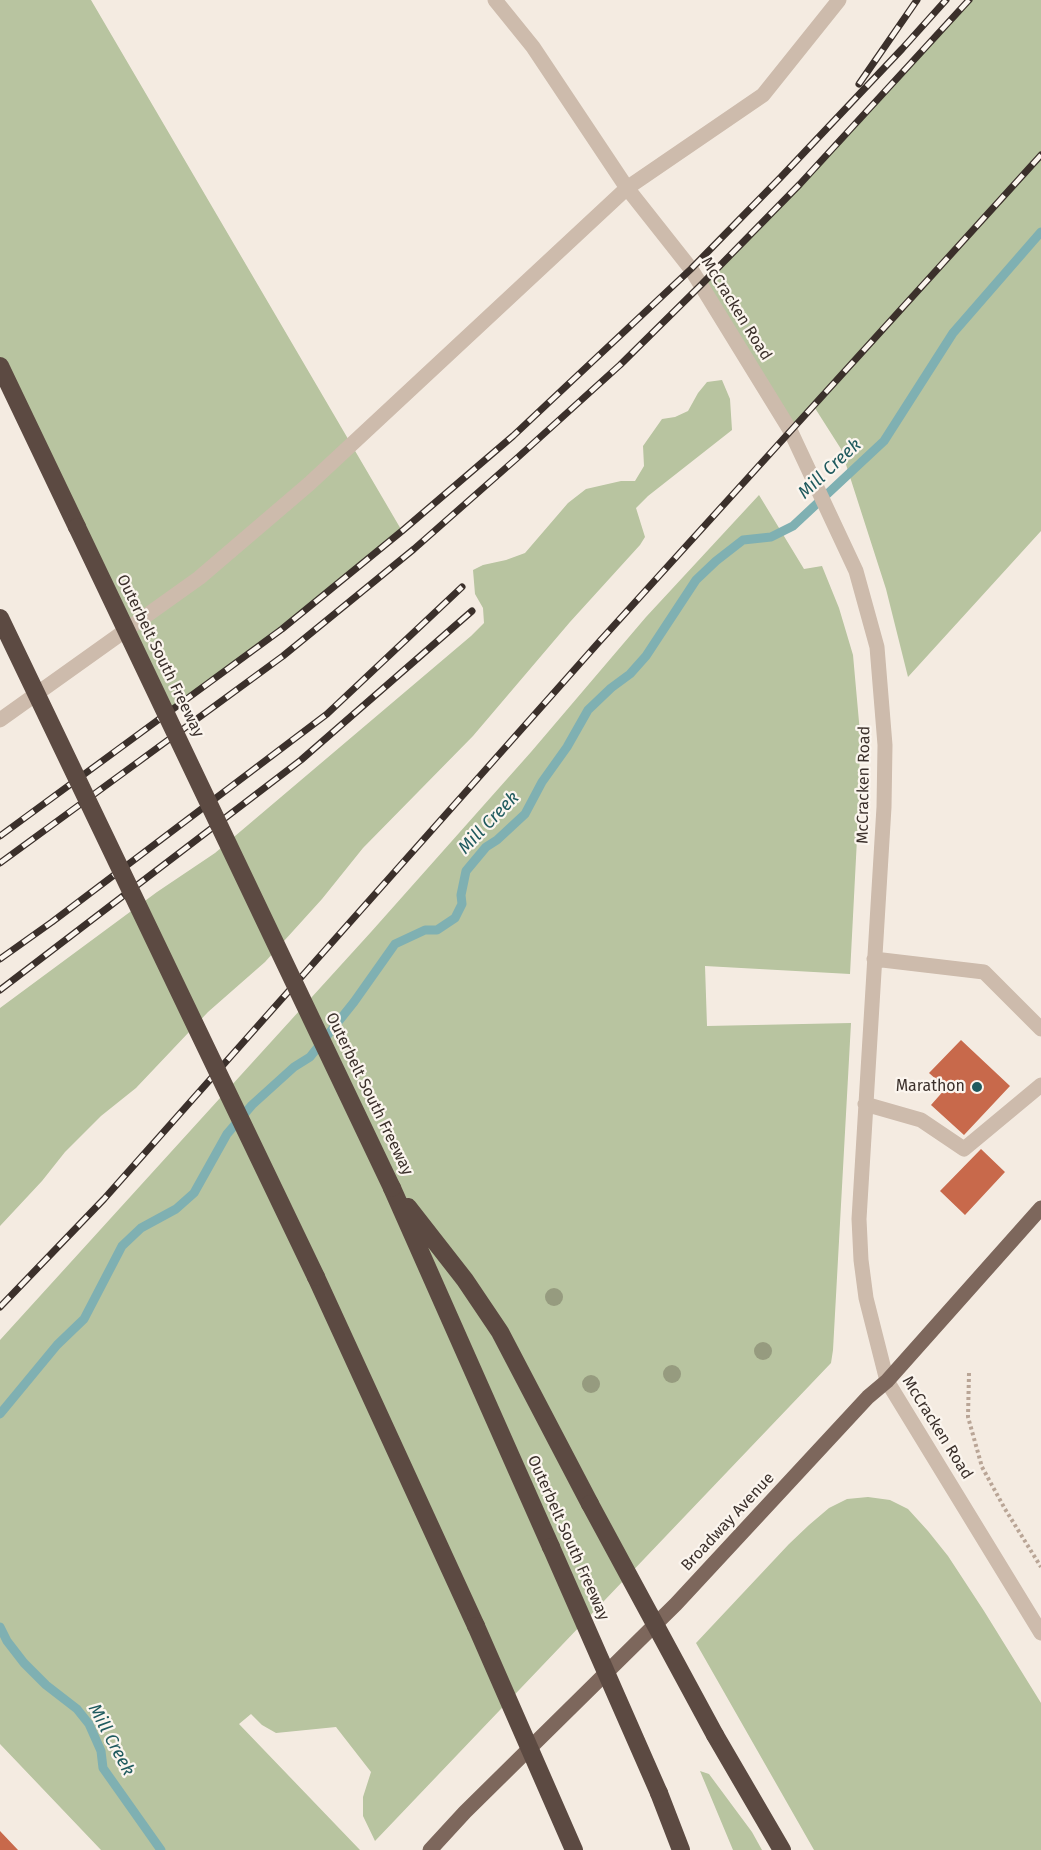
<!DOCTYPE html>
<html>
<head>
<meta charset="utf-8">
<style>
  body { margin:0 }
  canvas { display:block; background:#f4ebe1 }
</style>
</head>
<body>
<canvas width="1041" height="1850"></canvas>
<script>
const ctx = document.querySelector('canvas').getContext('2d');
ctx.lineJoin = 'round';
function fill(path, color) {
  ctx.fillStyle = color;
  ctx.fill(path, 'evenodd');
}
function shape(rows) {
  const path = new Path2D();
  for (const r of rows) {
    path.moveTo(r[0], r[1]);
    for (let i = 2; i < r.length; i += 2) path.lineTo(r[i], r[i + 1]);
  }
  return path;
}
function trace(path, color, width, dash) {
  ctx.strokeStyle = color;
  ctx.lineWidth = width;
  ctx.lineCap = dash ? 'butt' : 'round';
  ctx.setLineDash(dash || []);
  ctx.stroke(path);
}
function write(font, color, halo, rows, align = 'center') {
  ctx.font = font + ' "Fira Sans",sans-serif';
  ctx.lineWidth = 4.5;
  ctx.setLineDash([]);
  ctx.textBaseline = 'middle';
  ctx.strokeStyle = halo;
  ctx.fillStyle = color;
  for (const [text, x, y, turn = 0] of rows) {
    ctx.save();
    ctx.translate(x, y);
    ctx.rotate((+turn || 0) * Math.PI / 180);
    ctx.textAlign = isNaN(turn) ? turn : align;
    if (halo) ctx.strokeText(text, 0, 0);
    ctx.fillText(text, 0, 0);
    ctx.restore();
  }
}
fill(shape([
  [0,0,91,0,402,531,282,629,163,717,0,366],
  [969,0,1041,0,1041,531,908,677,886,589,841,449,813,405,790,430,701,285,800,184],
  [722,380,730,399,732,430,648,496,636,508,645,537,640,545,570,622,473,736,363,848,322,899,265,962,208,1012,136,1088,101,1116,65,1152,42,1181,0,1226,0,1008,157,892,215,853,471,636,484,623,483,608,475,594,473,570,483,565,506,560,525,553,568,503,586,489,621,481,635,481,644,466,643,446,662,419,675,417,688,411,698,393,707,382],
  [759,495,804,569,822,566,839,608,853,655,860,733,859,800,850,974,705,966,707,1026,851,1023,833,1350,831,1363,375,1841,363,1816,363,1797,371,1772,336,1727,276,1733,262,1725,251,1714,239,1724,360,1850,101,1850,0,1744,0,1340,371,932,531,752,646,617],
  [868,1497,890,1500,908,1509,928,1531,948,1556,984,1611,1041,1703,1041,1850,814,1850,696,1643,789,1544,809,1525,829,1508,847,1499],
  [700,1771,709,1774,752,1832,762,1850,733,1850]
]), '#b8c4a0');
trace(shape([
  [0,1414,57,1345,84,1319,122,1246,141,1228,176,1209,194,1193,227,1134,252,1105,294,1067,310,1057,354,1002,395,944,425,930,437,930,455,918,462,904,461,895,466,871,486,847,497,840,525,814,542,782,567,747,588,710,611,688,630,674,646,656,696,580,716,561,743,540,771,537,793,526,884,441,953,333,1041,232],
  [0,1627,7,1641,24,1663,46,1685,77,1709,89,1724,101,1751,103,1768,161,1850]
]), '#7fb0b2', 9);
fill(shape([
  [961,1040,1010,1086,964,1135,931,1105,946,1088,929,1073],
  [981,1149,1005,1172,965,1215,940,1191],
  [0,1831,18,1850,0,1850]
]), '#c8694b');
trace(shape([
  [969,1373,968,1417,982,1467,1005,1509,1041,1567]
]), '#b9a596', 4, [3, 3]);
trace(shape([
  [495,0,533,47,627,188,691,269,790,430,856,571,877,647,885,745,884,807,859,1219,861,1260,866,1298,887,1381,1041,1633],
  [0,720,199,578,309,484,627,188,763,95,839,0],
  [874,959,984,972,1041,1029],
  [865,1104,921,1120,964,1149,1041,1085]
]), '#cdbbac', 15);
trace(shape([
  [430,1850,465,1812,676,1604,868,1397,887,1381,1041,1208]
]), '#7d675c', 15);
trace(shape([
  [0,366,77,527],
  [392,1188,551,1547],
  [408,1207,465,1280,500,1332,590,1504],
  [316,1277,476,1626],
  [715,1735,782,1850],
  [659,1793,681,1850]
]), '#5c4a42', 18);
const rail = shape([
  [859,84,917,0],
  [0,836,282,629,402,531,513,436,691,269,781,177,902,49,946,0],
  [0,863,283,656,414,549,516,459,620,365,701,285,800,184,969,0],
  [0,959,52,922,327,714,462,587],
  [0,990,301,760,472,611],
  [0,1307,104,1199,599,642,1041,155]
]);
trace(rail, '#3b302b', 7);
trace(rail, '#fbf5ee', 4.5, [14]);
trace(shape([
  [77,527,392,1188],
  [0,618,316,1277],
  [590,1504,715,1735],
  [551,1547,659,1793],
  [476,1626,574,1850]
]), '#5c4a42', 18);
ctx.fillStyle = '#969b7f';
for (const [x, y] of [
  [554,1297],
  [763,1351],
  [672,1374],
  [591,1384]
]) {
  ctx.beginPath();
  ctx.arc(x, y, 9, 0, 2 * Math.PI);
  ctx.fill();
}
for (const [x, y, r, color] of [
  [977,1087,6,"#1f5a5e"]
]) {
  const dot = new Path2D();
  dot.arc(x, y, r, 0, 2 * Math.PI);
  ctx.fillStyle = color;
  ctx.fill(dot);
  trace(dot, '#fbf5ee', 2);
}
write('16px', '#3b302b', '#fbf5ee', [
  ["McCracken Road",736,309,58],
  ["Outerbelt South Freeway",160,656,64],
  ["McCracken Road",864,785,-89],
  ["Outerbelt South Freeway",369,1094,64],
  ["McCracken Road",937,1428,58],
  ["Broadway Avenue",728,1522,-47],
  ["Outerbelt South Freeway",568,1538,66]
]);
write('16px', '#3b302b', '#fbf5ee', [
  ["Marathon",965,1087]
], 'right');
write('italic 18px', '#1f5a5e', '#fbf5ee', [
  ["Mill Creek",830,469,-43],
  ["Mill Creek",489,823,-46],
  ["Mill Creek",111,1740,62]
]);
</script>
</body>
</html>
